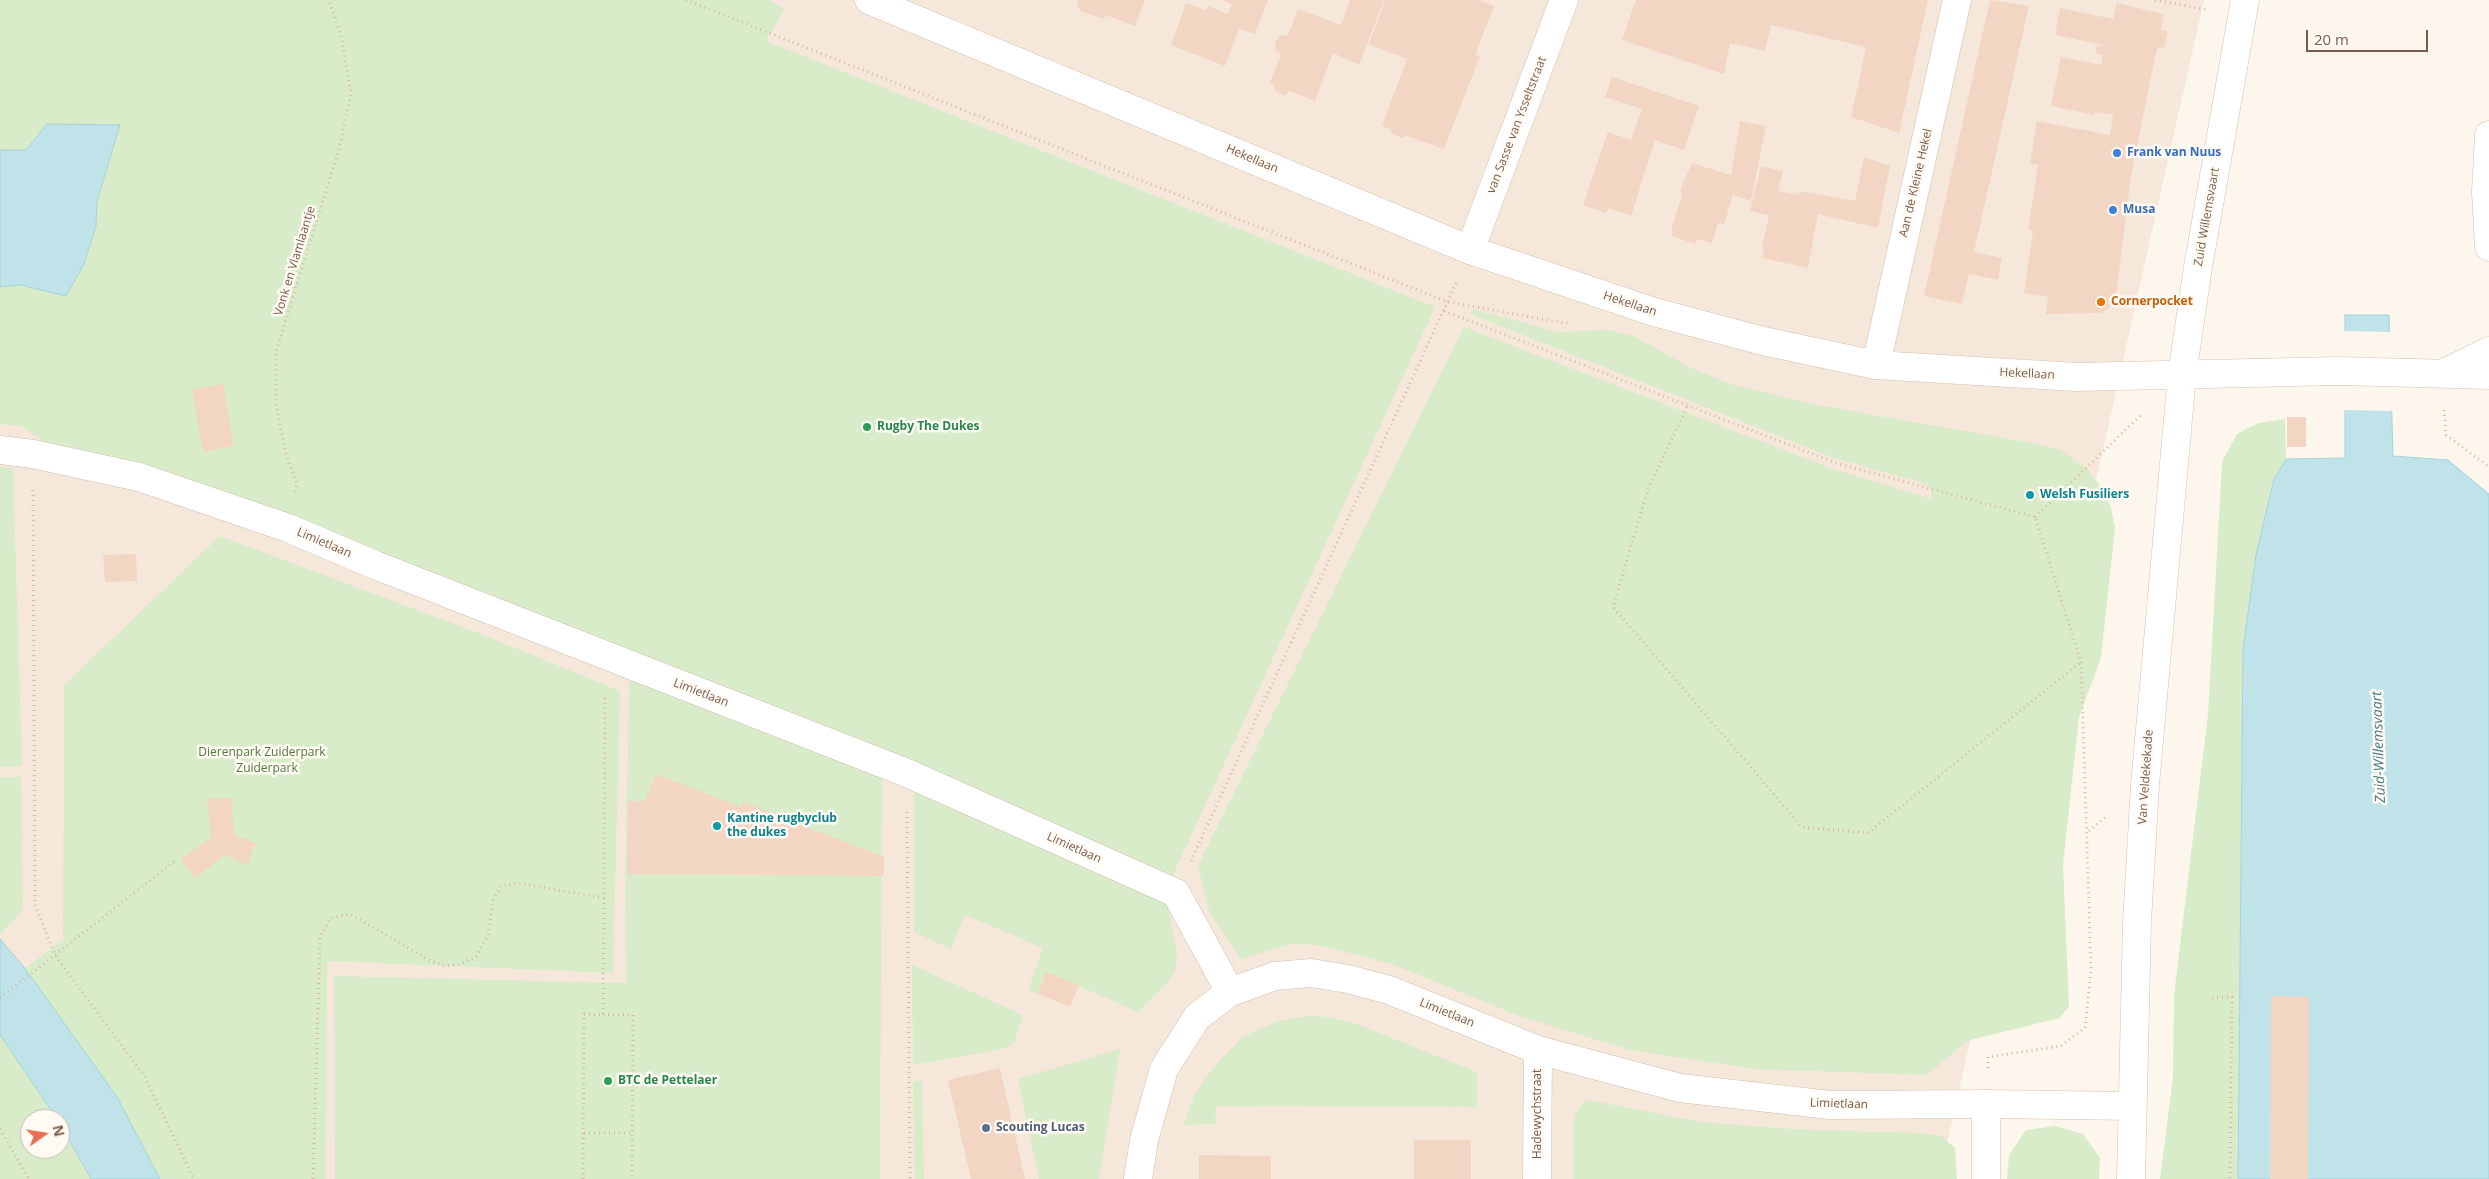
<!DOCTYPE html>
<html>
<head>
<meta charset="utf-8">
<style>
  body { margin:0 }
  #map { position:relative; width:2489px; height:1179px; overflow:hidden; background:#fdf6ec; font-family:"Open Sans",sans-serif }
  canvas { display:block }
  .north { position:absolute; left:20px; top:1109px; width:50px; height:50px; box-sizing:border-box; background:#fffaf3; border:1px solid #cabbb1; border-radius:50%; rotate:77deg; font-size:14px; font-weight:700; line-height:20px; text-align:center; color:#7a5c4d }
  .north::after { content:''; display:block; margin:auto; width:18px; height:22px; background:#e76f51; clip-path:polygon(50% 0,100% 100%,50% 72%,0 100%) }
  .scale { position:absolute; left:2306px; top:30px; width:122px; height:22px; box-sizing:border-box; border:2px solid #7a5c4d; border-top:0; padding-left:6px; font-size:15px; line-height:18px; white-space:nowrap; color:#7a5c4d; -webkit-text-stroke:4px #fffaf3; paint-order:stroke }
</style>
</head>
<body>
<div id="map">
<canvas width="2489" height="1179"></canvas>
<div class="north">N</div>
<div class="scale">20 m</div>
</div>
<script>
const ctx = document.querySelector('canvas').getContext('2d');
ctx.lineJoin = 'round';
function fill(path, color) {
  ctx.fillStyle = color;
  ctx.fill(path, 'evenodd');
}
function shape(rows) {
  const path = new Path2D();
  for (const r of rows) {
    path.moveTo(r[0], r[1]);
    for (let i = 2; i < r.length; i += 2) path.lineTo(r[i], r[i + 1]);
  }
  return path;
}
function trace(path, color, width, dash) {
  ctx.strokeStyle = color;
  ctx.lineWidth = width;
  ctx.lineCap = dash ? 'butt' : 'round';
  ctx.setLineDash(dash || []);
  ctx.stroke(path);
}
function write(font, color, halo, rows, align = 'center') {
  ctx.font = font + ' "Open Sans",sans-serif';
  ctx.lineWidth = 5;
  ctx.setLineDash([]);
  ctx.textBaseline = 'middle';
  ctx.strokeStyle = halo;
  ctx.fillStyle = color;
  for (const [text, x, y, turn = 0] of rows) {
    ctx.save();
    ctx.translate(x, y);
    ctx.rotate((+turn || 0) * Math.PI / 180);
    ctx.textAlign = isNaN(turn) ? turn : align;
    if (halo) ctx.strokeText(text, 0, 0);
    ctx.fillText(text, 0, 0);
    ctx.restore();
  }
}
fill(shape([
  [0,0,2204,0,1939,1179,0,1179],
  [30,1119,60,1119,60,1149,30,1149]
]), '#f5e8da');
fill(shape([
  [0,0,768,0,785,9,766,41,1435,307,1171,879,882,760,880,1179,335,1179,334,976,626,983,625,888,630,656,50,446,22,426,0,424,0,287,21,285,66,295,84,264,96,226,97,201,120,126,47,124,26,150,0,150],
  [1473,309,1558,332,1608,330,1633,336,1693,369,1733,385,1817,405,2044,445,2060,450,2087,469,2099,484,2110,504,2115,527,2101,658,2079,717,2063,865,2069,1006,2060,1018,1966,1041,1927,1075,1754,1069,1630,1050,1522,1017,1392,964,1318,945,1290,944,1241,959,1210,914,1198,866,1464,327,1833,469,1932,499,1930,485,1834,458,1470,314],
  [2285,419,2286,459,2274,479,2243,649,2238,1179,2160,1179,2173,1078,2174,995,2208,714,2222,462,2237,434,2258,423],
  [0,467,13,468,22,766,0,767],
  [220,536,481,634,620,691,613,973,327,961,326,1179,0,1179,0,987,63,940,64,685],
  [30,1119,60,1119,60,1149,30,1149],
  [0,777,21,777,23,909,0,935],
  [914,791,1167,903,1177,953,1175,972,1165,985,1138,1012,1047,972,1038,994,1028,990,1043,948,965,915,951,949,914,932],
  [912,965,1023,1015,1014,1043,1003,1049,913,1065],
  [1314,1015,1352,1022,1477,1072,1477,1107,1216,1106,1215,1124,1184,1125,1194,1096,1213,1068,1243,1037,1277,1021],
  [1120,1049,1099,1179,1039,1179,1018,1079],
  [922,1080,924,1179,915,1179,913,1082],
  [1588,1100,1700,1122,1806,1130,1924,1133,1941,1136,1955,1148,1957,1179,1574,1179,1573,1123,1578,1108],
  [2055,1126,2083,1134,2100,1158,2099,1179,2007,1179,2009,1155,2026,1130]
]), '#d8ecc9');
const water = shape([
  [47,124,120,125,97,201,96,226,84,264,66,296,21,285,0,287,0,150,26,150,47,124],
  [2345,315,2389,315,2393,456,2448,460,2489,494,2489,1179,2238,1179,2243,649,2256,555,2274,479,2286,459,2345,458,2345,315],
  [0,939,24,967,117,1097,160,1179,91,1179,60,1124,60,1119,57,1119,0,1035,0,939]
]);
fill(water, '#bfe3e8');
trace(water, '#a5d3da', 1);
fill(shape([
  [2342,331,2392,332,2394,411,2342,410]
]), '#fdf6ec');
fill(shape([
  [1079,0,1145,0,1135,26,1106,15,1103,19,1080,11,1077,4],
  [1221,0,1268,0,1255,34,1239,29,1225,66,1171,45,1186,3,1206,10,1208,6,1228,14,1232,4],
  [1350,0,1384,0,1359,65,1333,53,1315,101,1290,91,1285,96,1275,91,1274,85,1270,83,1281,54,1276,51,1275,43,1280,36,1288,35,1298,9,1341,25],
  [1385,0,1479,0,1494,6,1475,55,1480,56,1444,149,1407,136,1402,138,1392,134,1391,129,1382,126,1407,59,1369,44],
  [1636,0,1928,0,1899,133,1851,117,1866,47,1771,25,1765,51,1730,43,1724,74,1622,40],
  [1990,0,2029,6,1974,252,2002,258,1998,280,1969,274,1962,304,1924,296],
  [2117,3,2164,14,2161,30,2168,31,2164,48,2158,47,2155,57,2131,176,2116,296,2111,307,2101,313,2046,314,2048,297,2024,293,2033,231,2028,230,2038,165,2030,164,2037,121,2110,135,2113,115,2095,112,2094,115,2051,106,2061,57,2101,65,2103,55,2095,53,2097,45,2113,47,2055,35,2060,8,2113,19],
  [1612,77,1699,106,1684,150,1655,140,1631,216,1608,208,1606,213,1583,205,1608,132,1631,140,1642,109,1605,97],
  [1740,121,1766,126,1751,201,1733,195,1724,225,1718,223,1712,243,1697,239,1695,244,1672,236,1673,231,1671,230,1682,195,1680,190,1692,163,1731,175],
  [1864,157,1890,166,1878,228,1818,214,1808,268,1762,258,1764,248,1762,248,1769,215,1750,211,1761,166,1783,171,1778,191,1799,195,1800,191,1855,201],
  [223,384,233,446,203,452,192,389],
  [2287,417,2306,417,2306,447,2287,447],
  [136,554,137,581,105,582,103,555],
  [656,774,741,807,743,802,884,857,884,876,627,874,628,801,645,801],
  [231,797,234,834,256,843,247,865,225,855,195,878,181,859,211,837,207,799],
  [1046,972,1079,985,1070,1007,1038,994],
  [2271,996,2309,997,2308,1179,2270,1179],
  [1000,1068,1025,1179,971,1179,948,1080],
  [1414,1140,1471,1140,1471,1179,1414,1179],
  [1199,1155,1271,1156,1271,1179,1199,1179]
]), '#f3d5c3');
const street = shape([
  [2489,135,2486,192,2489,247],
  [1470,250,1564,0],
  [1876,365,1957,0],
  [2182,375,2198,267,2245,0],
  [0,450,33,454,139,477,288,528,375,565,907,773,1176,893,1230,992],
  [1138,1179,1144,1140,1164,1069,1197,1017,1230,992,1275,976,1311,973,1348,979,1389,990,1538,1050,1680,1088,1830,1105,1986,1104,2132,1106],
  [1537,1179,1538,1050],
  [1986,1179,1986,1104]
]);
const secondary = shape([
  [869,0,1470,250,1654,312,1763,341,1876,365,2076,377,2339,371,2489,375],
  [2446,372,2489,351],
  [2131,1179,2137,922,2145,785,2182,375]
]);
trace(street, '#d1beb0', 29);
trace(secondary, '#d6c0b0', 29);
trace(shape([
  [686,0,1448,302,1564,323,1571,322],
  [2155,0,2208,10],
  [1444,311,1836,463,2035,517],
  [1687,407,1648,489,1613,607,1802,827,1868,833,2081,662],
  [2444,410,2446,435,2489,467],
  [33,490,35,905,55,955,145,1077,194,1179],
  [295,492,297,484,286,454,276,405,276,352,339,149,351,94,341,35,329,0],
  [2035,517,2142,414],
  [907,812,910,1179],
  [2089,831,2107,816],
  [1191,861,1456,283],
  [0,998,176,860],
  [2212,998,2232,997,2230,1179],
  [603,1015,633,1015,632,1179],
  [1988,1068,1988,1057,2061,1046,2085,1028,2091,970,2081,662,2035,517],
  [0,1129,29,1179],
  [584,1133,632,1133],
  [313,1179,320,936,331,918,350,914,429,960,445,966,460,964,476,957,488,935,493,900,501,886,517,883,604,898,605,694],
  [583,1179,584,1014,603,1015,604,898]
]), '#d9b8a5', 3, [1, 4]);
trace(street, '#fff', 28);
trace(secondary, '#fff', 28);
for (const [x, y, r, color] of [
  [2117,153,5,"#3f7fe0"],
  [2113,210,5,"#3f7fe0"],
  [2101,302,5,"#e8710a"],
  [867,427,5,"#2e9e5b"],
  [2030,495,5,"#0f9aa8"],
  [717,826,5,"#0f9aa8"],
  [608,1081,5,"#2e9e5b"],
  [986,1128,5,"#5c6f8a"]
]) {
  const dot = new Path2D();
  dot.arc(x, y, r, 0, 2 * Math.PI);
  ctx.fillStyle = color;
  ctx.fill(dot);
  trace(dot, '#fffaf3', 2);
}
write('12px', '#7a5c4d', '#fffaf3', [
  ["van Sasse van Ysseltstraat",1517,125,-69],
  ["Hekellaan",1252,159,23],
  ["Aan de Kleine Hekel",1916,183,-77],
  ["Zuid Willemsvaart",2207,217,-80],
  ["Vonk en Vlamlaantje",295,261,-73],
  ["Hekellaan",1630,304,18],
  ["Hekellaan",2027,374,3],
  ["Limietlaan",324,543,23],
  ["Limietlaan",701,693,21],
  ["Van Veldekekade",2146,777,-86],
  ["Limietlaan",1074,848,24],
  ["Limietlaan",1447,1013,22],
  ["Limietlaan",1839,1104,2],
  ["Hadewychstraat",1538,1114,-90]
]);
write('bold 12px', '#366cbe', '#fffaf3', [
  ["Frank van Nuus",2127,153],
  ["Musa",2123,210]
], 'left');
write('bold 12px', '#c56008', '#fffaf3', [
  ["Cornerpocket",2111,302]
], 'left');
write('bold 12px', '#27864d', '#fffaf3', [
  ["Rugby The Dukes",877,427],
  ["BTC de Pettelaer",618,1081]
], 'left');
write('bold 12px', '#0d838f', '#fffaf3', [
  ["Welsh Fusiliers",2040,495],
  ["Kantine rugbyclub",727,819],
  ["the dukes",727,833]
], 'left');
write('12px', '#537a41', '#fffaf3', [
  ["Dierenpark Zuiderpark",262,753],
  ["Zuiderpark",267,769]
]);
write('bold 12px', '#4e5e75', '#fffaf3', [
  ["Scouting Lucas",996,1128]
], 'left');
write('italic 14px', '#437c86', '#fffaf3', [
  ["Zuid-Willemsvaart",2379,747,-92]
]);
</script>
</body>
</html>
